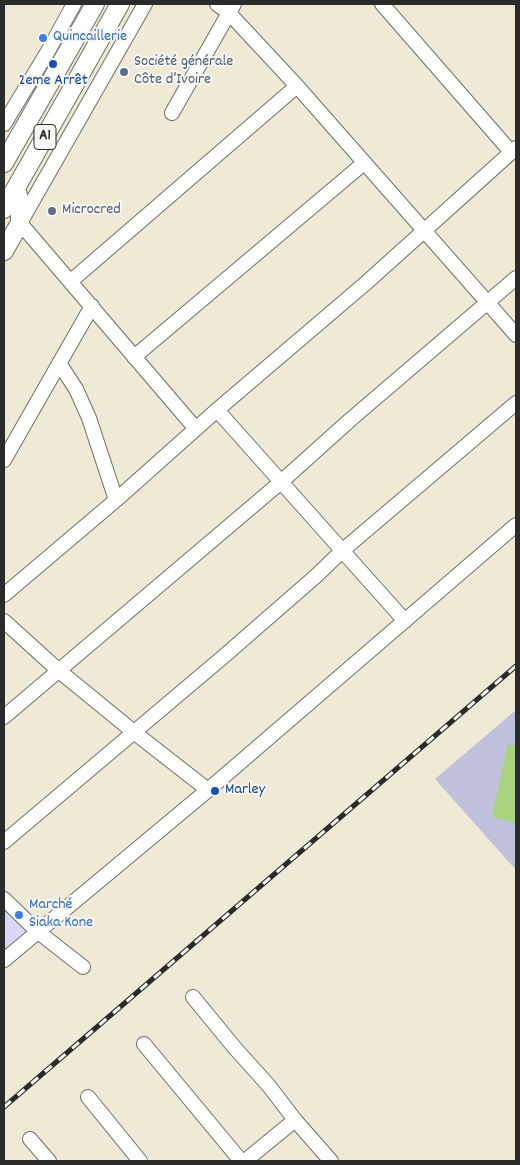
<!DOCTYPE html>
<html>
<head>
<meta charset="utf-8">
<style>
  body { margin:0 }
  #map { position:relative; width:520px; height:1165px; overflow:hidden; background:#eeead6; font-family:Dekko,sans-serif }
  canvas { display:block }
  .frame { position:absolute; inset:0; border:5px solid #2b2b2b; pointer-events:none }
</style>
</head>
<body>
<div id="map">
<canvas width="520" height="1165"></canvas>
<div class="frame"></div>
</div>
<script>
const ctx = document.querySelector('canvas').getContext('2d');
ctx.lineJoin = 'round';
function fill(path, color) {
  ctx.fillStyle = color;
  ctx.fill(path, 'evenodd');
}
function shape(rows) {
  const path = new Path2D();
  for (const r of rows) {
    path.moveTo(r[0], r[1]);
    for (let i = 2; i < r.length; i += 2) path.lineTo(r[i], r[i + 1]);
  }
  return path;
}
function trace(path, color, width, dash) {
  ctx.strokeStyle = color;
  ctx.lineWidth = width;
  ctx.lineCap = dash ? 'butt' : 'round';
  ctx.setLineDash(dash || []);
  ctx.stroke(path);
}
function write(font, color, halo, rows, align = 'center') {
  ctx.font = font + ' Dekko,sans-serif';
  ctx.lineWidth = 4;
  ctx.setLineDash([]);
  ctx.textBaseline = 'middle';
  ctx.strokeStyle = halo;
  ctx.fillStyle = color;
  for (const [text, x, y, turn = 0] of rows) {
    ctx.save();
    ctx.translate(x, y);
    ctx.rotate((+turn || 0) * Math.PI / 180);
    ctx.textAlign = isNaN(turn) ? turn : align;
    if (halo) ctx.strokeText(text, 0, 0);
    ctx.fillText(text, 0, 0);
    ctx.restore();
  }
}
fill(shape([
  [4,907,30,931,4,954]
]), '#d9d7f8');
fill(shape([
  [516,710,516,870,435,779]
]), '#c0c2dd');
fill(shape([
  [508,744,516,746,516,823,492,817]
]), '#a9d37e');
const minor = shape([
  [145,4,20,223,196,429],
  [217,4,229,13,297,86,516,335],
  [382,4,511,152],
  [172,113,234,4],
  [4,124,47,53,74,4],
  [71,281,297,86],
  [134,357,364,163],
  [59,363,76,389,89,418,116,500],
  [217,410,405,621],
  [4,460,92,306],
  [4,595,116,500,217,410,366,283,516,148],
  [4,621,58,670,135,733,208,790],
  [4,717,281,482,350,420,516,278],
  [4,842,223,657,316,576,343,550,516,403],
  [4,899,37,931,83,967],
  [4,960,208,790,516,525],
  [193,997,234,1047,269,1086,295,1120,331,1161],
  [144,1044,241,1161],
  [88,1097,140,1161],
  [30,1139,49,1161],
  [245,1161,295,1120]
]);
const major = shape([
  [4,163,95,4],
  [4,209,120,4],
  [4,251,20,223,20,203,16,188]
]);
trace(minor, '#6f6e67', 16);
trace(major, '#6f6e67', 20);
trace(minor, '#fff', 14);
trace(major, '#fff', 18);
const rail = shape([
  [4,1107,516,666]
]);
trace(rail, '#2b2b2b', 5);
trace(rail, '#f6f6f2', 3, [9]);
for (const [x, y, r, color] of [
  [43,38,5,"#3f7fe0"],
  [53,64,5,"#1a4fb4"],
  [124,72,5,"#5c6f8a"],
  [52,211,5,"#5c6f8a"],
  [215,791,5,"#1a4fb4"],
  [19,915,5,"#3f7fe0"]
]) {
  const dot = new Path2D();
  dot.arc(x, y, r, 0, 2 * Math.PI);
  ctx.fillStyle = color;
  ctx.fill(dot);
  trace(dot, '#f6f6f2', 2);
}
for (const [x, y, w] of [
  [45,137,22]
]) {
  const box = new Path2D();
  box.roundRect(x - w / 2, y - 12.5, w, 25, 4);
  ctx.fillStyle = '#f6f6f2';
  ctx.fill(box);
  trace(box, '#2b2b2b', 1);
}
write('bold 15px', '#2b2b2b', null, [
  ["A1",45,137]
]);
write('16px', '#366cbe', '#f6f6f2', [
  ["Quincaillerie",53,38],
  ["Marché",29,906],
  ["Siaka Kone",29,924]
], 'left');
write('16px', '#4e5e75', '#f6f6f2', [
  ["Société générale",134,63],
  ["Côte d’Ivoire",134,81],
  ["Microcred",62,211]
], 'left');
write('16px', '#164399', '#f6f6f2', [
  ["2eme Arrêt",53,82],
  ["Marley",225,791,"left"]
]);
</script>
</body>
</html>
